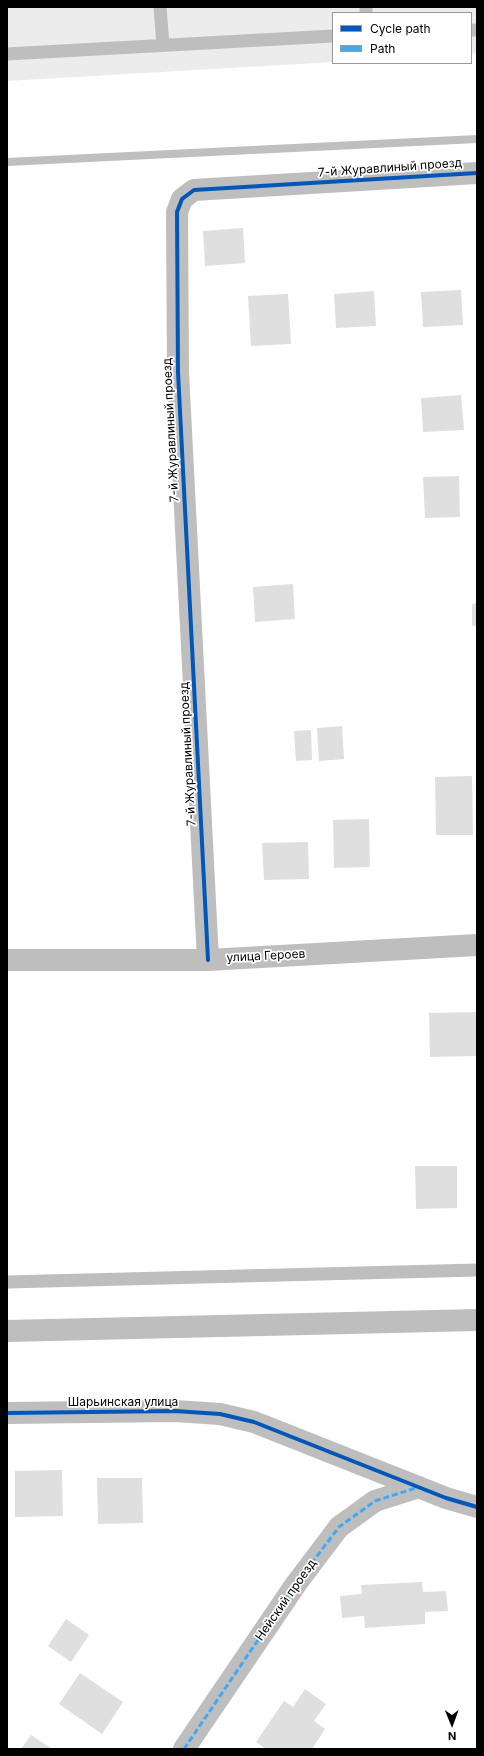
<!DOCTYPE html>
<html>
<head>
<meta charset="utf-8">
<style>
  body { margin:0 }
  #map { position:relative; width:484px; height:1756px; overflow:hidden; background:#fff; font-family:Inter,sans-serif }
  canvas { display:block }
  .frame { position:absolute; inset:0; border:8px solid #000; pointer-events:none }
  .legend { position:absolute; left:332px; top:12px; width:140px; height:52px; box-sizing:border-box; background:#fff; border:1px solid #999; margin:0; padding:5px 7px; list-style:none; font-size:12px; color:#000 }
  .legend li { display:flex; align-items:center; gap:8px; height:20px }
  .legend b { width:20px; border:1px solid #999 }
  .north { position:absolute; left:432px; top:1704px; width:40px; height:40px; -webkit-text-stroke:3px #fff; paint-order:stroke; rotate:179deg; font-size:11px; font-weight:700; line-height:16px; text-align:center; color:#000 }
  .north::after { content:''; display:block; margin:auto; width:14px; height:18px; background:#000; clip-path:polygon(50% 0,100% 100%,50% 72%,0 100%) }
</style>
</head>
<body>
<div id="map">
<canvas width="484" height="1756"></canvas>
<div class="frame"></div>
<ul class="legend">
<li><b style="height:5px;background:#0057b8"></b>Cycle path</li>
<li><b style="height:5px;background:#3fa9f5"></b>Path</li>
</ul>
<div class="north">N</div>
</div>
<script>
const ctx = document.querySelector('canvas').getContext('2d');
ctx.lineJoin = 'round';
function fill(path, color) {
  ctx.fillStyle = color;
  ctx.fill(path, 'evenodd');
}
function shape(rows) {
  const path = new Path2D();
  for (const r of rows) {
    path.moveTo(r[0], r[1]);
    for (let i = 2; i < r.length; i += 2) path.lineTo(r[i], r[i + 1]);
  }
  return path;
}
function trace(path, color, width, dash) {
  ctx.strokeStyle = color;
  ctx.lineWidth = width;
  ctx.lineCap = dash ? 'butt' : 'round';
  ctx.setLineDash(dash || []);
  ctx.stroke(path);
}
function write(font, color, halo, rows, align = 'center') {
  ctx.font = font + ' Inter,sans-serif';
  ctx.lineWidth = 3.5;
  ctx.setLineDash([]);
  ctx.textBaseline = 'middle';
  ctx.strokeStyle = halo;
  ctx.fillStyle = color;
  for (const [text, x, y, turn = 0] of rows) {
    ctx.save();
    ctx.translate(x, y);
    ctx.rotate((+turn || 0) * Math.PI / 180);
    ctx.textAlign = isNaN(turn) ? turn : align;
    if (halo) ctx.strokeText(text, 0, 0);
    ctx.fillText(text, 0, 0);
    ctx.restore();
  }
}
fill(shape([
  [7,7,477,7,477,53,471,54,471,13,333,13,333,62,7,81]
]), '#ececec');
trace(shape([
  [7,162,477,139]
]), '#bfbfbf', 8);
fill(shape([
  [243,228,245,263,205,266,203,231],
  [461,290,463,325,423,327,421,292],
  [374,291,376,326,336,328,334,294],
  [288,294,291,344,251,346,248,296],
  [461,395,464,430,423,432,421,398],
  [459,476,460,517,425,518,423,477],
  [293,584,295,619,255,622,253,587],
  [477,603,477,626,472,626,472,604],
  [342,726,344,759,319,761,317,728],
  [311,730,312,760,296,761,294,731],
  [472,776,473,835,436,835,435,777],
  [369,819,370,867,334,868,333,820],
  [308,842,309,879,264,880,262,843],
  [477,1012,477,1056,430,1057,429,1013],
  [415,1166,457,1166,457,1208,416,1209],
  [62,1470,63,1516,15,1517,15,1471],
  [97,1478,142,1478,143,1523,98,1524],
  [422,1582,423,1592,446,1591,448,1611,425,1612,425,1624,365,1628,364,1616,342,1618,340,1596,362,1594,361,1585],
  [66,1619,89,1635,71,1662,48,1646],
  [80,1673,123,1702,102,1734,59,1704],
  [305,1689,326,1704,314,1721,325,1729,312,1749,266,1749,256,1742,284,1701,293,1707],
  [31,1735,52,1749,21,1749]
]), '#dfdfdf');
trace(shape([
  [160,7,163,45],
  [366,7,366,13],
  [471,30,477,30],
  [7,54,333,36],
  [7,1282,477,1270]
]), '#bebebe', 13);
trace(shape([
  [7,960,208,960,477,945],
  [208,960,178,372,177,212,182,199,194,190,477,173],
  [7,1331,477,1320],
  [7,1413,175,1411,220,1414,254,1422,446,1498,477,1507],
  [184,1749,296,1584,339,1527,375,1501,419,1487]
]), '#bebebe', 22);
trace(shape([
  [184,1749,296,1584,339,1527,375,1501,419,1487]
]), '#3fa9f5', 3, [6, 3]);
trace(shape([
  [208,960,178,372,177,212,182,199,194,190,477,173],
  [7,1413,175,1411,220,1414,254,1422,446,1498,477,1507]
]), '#0057b8', 4);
write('12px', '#000', '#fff', [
  ["7-й Журавлиный проезд",390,168,-4],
  ["7-й Журавлиный проезд",171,430,-93],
  ["7-й Журавлиный проезд",188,754,-93],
  ["улица Героев",266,956,-3],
  ["Шарьинская улица",123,1402],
  ["Нейский проезд",286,1600,-55]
]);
</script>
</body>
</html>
